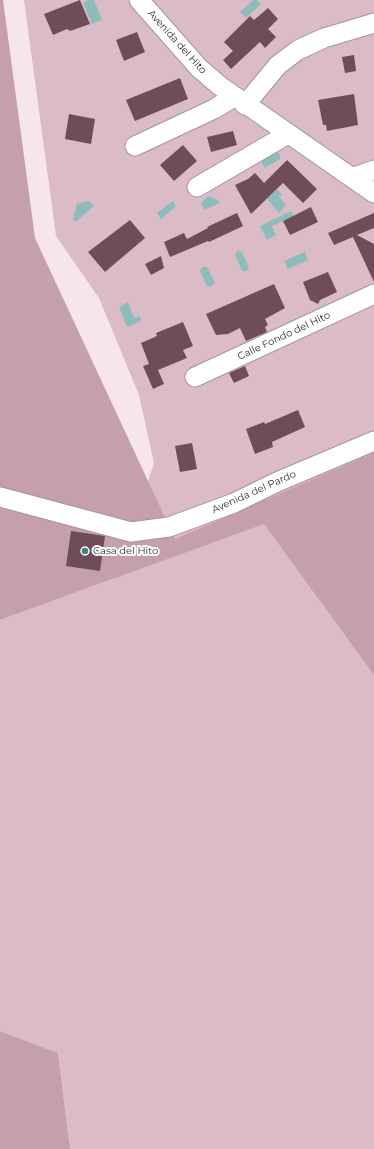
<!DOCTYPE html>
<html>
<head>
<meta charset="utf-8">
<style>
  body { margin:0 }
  canvas { display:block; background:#f6e5ea }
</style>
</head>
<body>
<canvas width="374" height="1149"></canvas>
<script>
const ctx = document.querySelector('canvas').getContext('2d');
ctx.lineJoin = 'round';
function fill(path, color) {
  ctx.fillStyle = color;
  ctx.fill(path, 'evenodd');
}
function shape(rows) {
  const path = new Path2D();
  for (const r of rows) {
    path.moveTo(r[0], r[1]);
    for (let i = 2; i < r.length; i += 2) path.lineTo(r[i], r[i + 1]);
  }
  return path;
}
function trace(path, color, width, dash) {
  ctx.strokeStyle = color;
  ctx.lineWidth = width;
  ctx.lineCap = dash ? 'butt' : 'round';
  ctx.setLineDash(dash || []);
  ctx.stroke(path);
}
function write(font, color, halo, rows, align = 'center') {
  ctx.font = font + ' Montserrat,sans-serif';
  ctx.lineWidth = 4;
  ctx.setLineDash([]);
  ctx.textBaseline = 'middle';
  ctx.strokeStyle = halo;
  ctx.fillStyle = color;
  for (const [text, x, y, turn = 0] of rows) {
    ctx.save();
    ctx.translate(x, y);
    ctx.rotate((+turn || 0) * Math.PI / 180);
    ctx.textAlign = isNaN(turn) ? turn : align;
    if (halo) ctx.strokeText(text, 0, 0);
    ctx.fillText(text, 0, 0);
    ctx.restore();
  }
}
fill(shape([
  [24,0,374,0,374,1149,70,1149,58,1053,0,1031,0,620,116,578,154,463,139,395,99,298,56,236]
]), '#dbbcc6');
fill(shape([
  [0,0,3,0,35,238,175,539,374,453,374,675,264,524,0,620],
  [0,1031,58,1053,70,1149,0,1149]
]), '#c69fac');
fill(shape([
  [88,0,94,0,102,20,92,24,83,3],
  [253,0,257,0,261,4,246,18,240,12],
  [276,152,280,154,280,159,265,168,261,161],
  [277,189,282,194,279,197,286,205,279,213,267,199],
  [208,196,218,200,220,203,204,210,201,203],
  [89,201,94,206,78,220,76,222,73,219,77,204],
  [173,201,176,206,161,219,157,213],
  [291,211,294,216,272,226,276,235,267,240,260,226],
  [237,251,242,252,249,267,247,271,242,271,235,255],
  [305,252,308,260,288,269,284,261],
  [203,267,207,267,215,283,211,287,207,286,200,271],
  [128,302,134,318,140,316,141,321,127,327,119,307]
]), '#8ebcbc');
fill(shape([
  [80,0,90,24,70,31,67,29,53,35,44,14],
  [268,8,278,19,268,29,276,37,265,48,260,42,231,69,223,60,233,51,224,42,250,16,254,20],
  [137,32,145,52,124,61,116,40],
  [354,55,356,71,345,73,342,57],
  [180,78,188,99,135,121,126,100],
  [354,94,358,125,327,131,326,125,323,125,318,100],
  [69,114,95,119,91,144,65,139],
  [233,131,237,145,211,152,207,137],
  [183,145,197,161,174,181,160,165],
  [287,160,317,189,303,203,283,183,251,214,235,185,248,179,255,173,264,183],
  [311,207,318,222,290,235,283,221],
  [237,213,243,226,209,242,208,241,170,257,164,242,184,233,187,239,208,228,207,227],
  [374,213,374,228,357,235,374,244,374,282,353,237,334,245,328,233],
  [130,220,145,238,105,272,88,252],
  [161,256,164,268,151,275,145,264],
  [328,272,337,292,320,300,318,304,310,300,303,282],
  [274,284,285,308,265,319,268,325,265,327,267,332,246,341,240,328,228,334,216,335,206,314],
  [183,322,193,346,183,350,187,358,158,370,164,384,153,389,143,366,149,364,141,343,157,336,156,333],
  [245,366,249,376,234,383,229,373],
  [298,410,305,427,272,442,273,447,255,454,246,429,264,422,265,424],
  [192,443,197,469,180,472,175,446],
  [71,531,105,536,100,571,66,566]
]), '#6e4c58');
const minor = shape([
  [139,0,199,68,220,86,374,193],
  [245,105,278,65,298,50,324,38,374,23],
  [135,146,214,109,234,97],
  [352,178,374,170],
  [197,187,288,134],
  [195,377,374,294],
  [0,497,131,532,169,527,234,503,277,482,374,441]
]);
trace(minor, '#a49499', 21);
trace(minor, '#fff', 19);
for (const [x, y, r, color] of [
  [85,551,4,"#3c8484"]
]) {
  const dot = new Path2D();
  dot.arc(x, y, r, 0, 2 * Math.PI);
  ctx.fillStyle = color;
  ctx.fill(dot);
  trace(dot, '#fff', 1.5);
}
write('10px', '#342e30', '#fff', [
  ["Avenida del Hito",177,42,48],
  ["Calle Fondo del Hito",284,336,-25],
  ["Avenida del Pardo",254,492,-24]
]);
write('10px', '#342e30', '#fff', [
  ["Casa del Hito",93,551]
], 'left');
</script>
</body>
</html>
